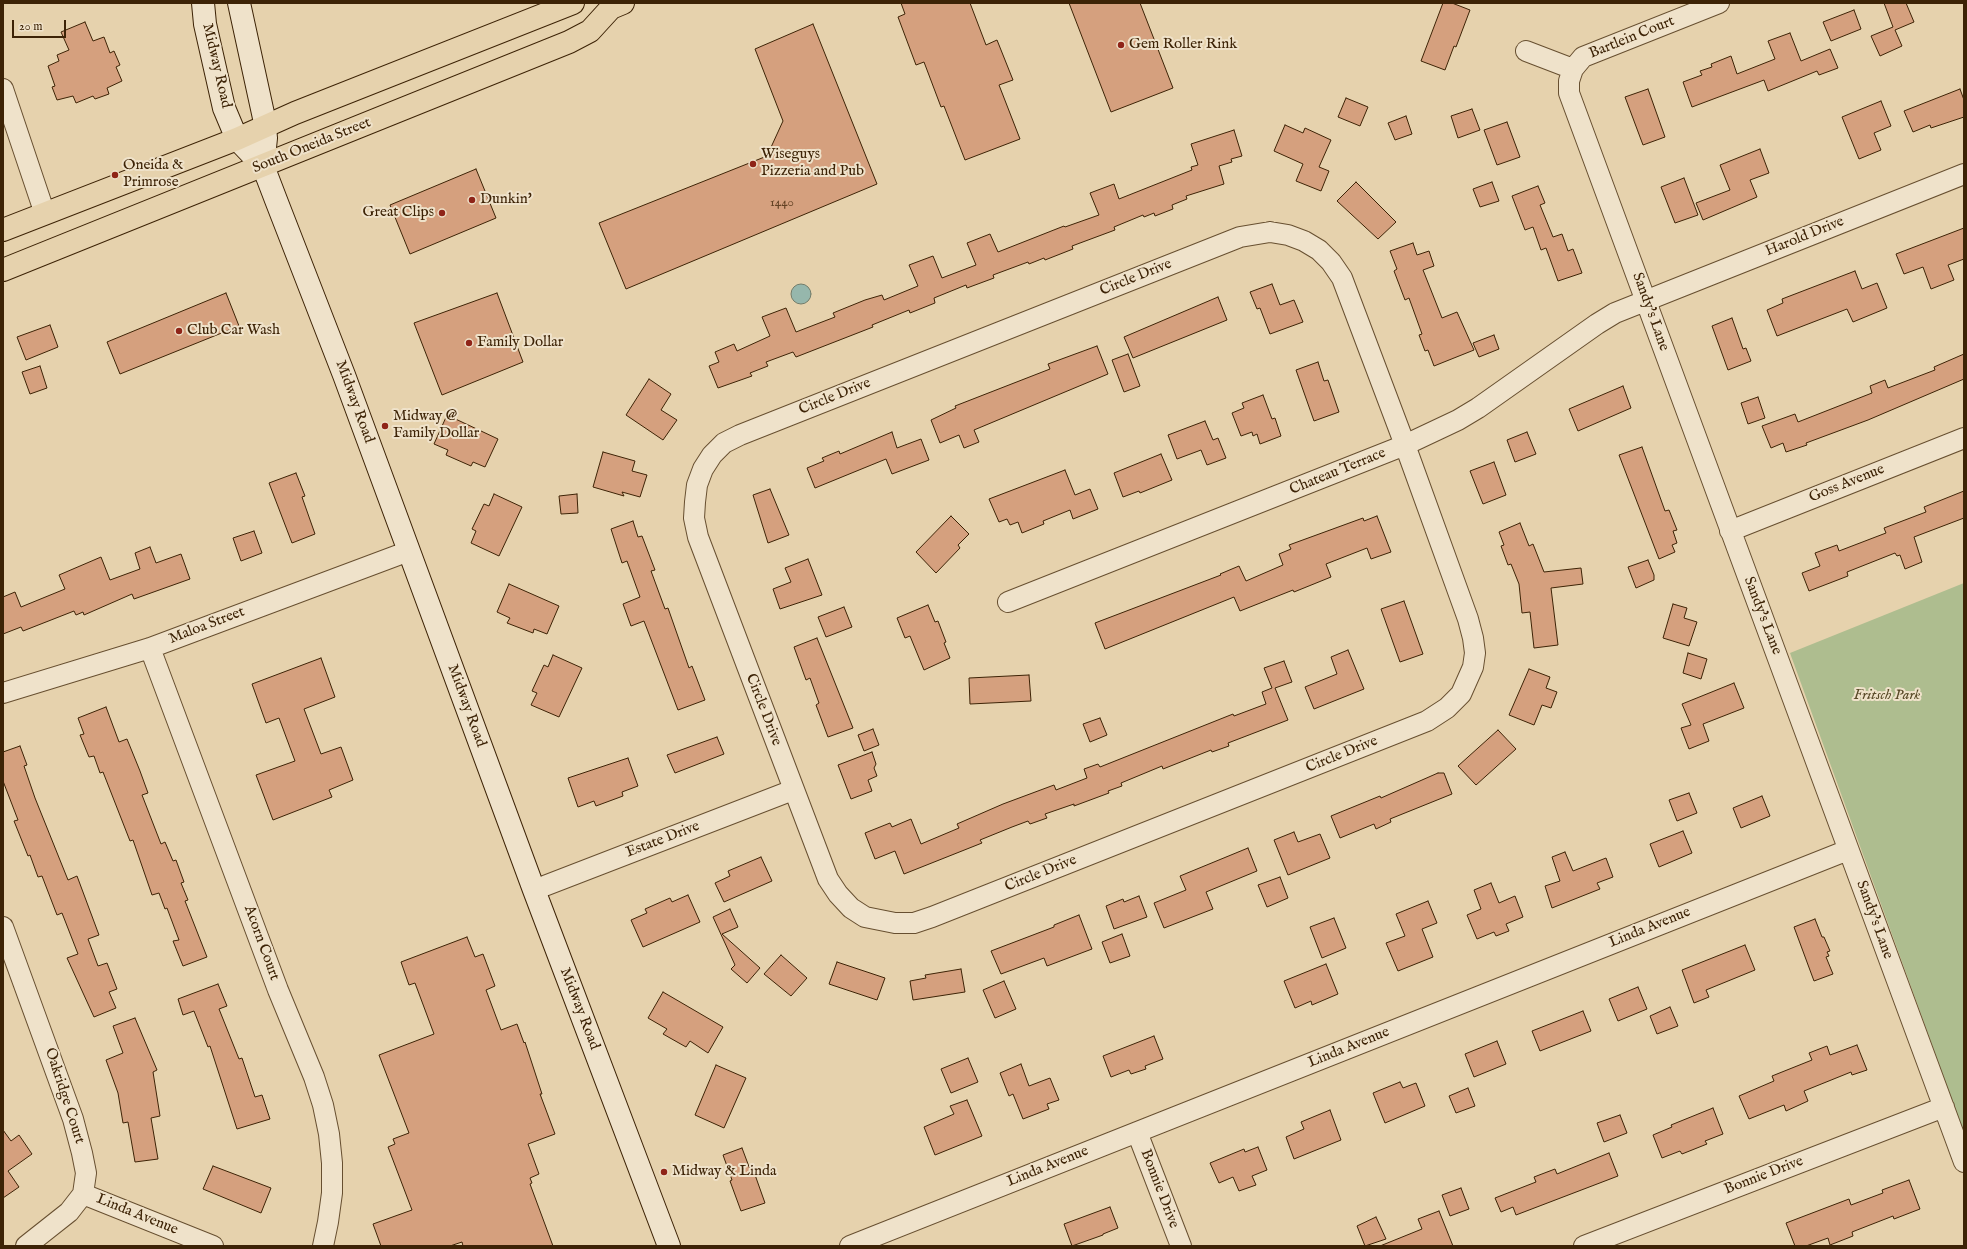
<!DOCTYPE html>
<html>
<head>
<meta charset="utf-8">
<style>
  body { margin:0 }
  #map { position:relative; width:1967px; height:1249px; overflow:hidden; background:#e6d2ad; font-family:"IM FELL English",serif }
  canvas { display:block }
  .frame { position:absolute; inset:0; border:4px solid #3d2306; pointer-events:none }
  .scale { position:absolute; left:12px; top:20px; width:54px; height:18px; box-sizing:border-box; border:2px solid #3d2306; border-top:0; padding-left:5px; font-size:12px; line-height:14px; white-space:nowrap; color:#3d2306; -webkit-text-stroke:3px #efe2ca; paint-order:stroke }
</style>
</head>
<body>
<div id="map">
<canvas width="1967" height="1249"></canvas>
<div class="frame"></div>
<div class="scale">20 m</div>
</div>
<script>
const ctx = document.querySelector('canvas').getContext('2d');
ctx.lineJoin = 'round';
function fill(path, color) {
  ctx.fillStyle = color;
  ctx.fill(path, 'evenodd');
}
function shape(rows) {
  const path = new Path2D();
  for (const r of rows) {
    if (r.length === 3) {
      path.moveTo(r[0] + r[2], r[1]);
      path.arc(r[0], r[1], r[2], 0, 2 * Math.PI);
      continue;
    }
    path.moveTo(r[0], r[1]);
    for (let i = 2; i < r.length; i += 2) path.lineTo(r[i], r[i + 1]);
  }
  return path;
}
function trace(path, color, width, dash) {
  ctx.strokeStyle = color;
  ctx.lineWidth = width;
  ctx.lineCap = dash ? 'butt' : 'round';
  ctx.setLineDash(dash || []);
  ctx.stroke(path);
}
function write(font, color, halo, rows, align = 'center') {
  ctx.font = font + ' "IM FELL English",serif';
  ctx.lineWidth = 4;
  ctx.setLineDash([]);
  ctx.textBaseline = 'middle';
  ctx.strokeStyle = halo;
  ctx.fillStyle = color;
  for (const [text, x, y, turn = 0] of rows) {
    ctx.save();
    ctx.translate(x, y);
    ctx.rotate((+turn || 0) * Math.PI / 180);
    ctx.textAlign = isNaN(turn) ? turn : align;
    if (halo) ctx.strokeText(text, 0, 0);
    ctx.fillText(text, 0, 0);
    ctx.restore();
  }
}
fill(shape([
  [1964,583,1964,1133,1790,653]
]), '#aebd8f');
const water = shape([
  [801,294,10]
]);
fill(water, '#96b7ac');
trace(water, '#727c6a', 1);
const building = shape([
  [901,3,970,3,986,45,997,40,1013,80,999,85,1020,139,965,160,944,106,941,107,924,62,916,65,898,17,905,14,901,3],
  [1069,3,1140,3,1173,88,1111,112,1069,3],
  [1443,3,1452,3,1470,10,1456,47,1454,46,1445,70,1421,61,1443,3],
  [1884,3,1906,3,1914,22,1895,30,1902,46,1880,56,1871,36,1893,27,1884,3],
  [1854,10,1861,29,1831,41,1823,22,1854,10],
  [85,22,93,41,104,37,110,53,114,51,120,65,116,67,122,81,107,88,109,94,95,99,93,96,76,103,73,96,57,100,52,87,55,86,48,66,59,61,57,55,69,50,61,32,85,22],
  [813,24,877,184,626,289,599,223,767,156,783,121,755,49,813,24],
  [1790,33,1801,61,1830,49,1838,68,1819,75,1817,71,1768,91,1764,80,1692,107,1683,82,1702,75,1700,71,1712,67,1711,64,1731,56,1737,74,1775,59,1768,41,1790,33],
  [1648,89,1665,137,1643,145,1625,97,1648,89],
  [1960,89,1964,100,1964,117,1931,128,1930,125,1913,132,1904,111,1960,89],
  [1346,98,1368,107,1360,126,1338,117,1346,98],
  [1881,101,1891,126,1874,133,1881,150,1859,159,1842,117,1881,101],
  [1472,109,1480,130,1458,138,1451,116,1472,109],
  [1406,116,1412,134,1395,140,1388,123,1406,116],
  [1507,122,1520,157,1497,165,1484,130,1507,122],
  [1285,125,1303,133,1305,128,1331,140,1319,167,1329,171,1321,191,1296,181,1303,164,1274,151,1285,125],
  [1234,130,1242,156,1231,159,1232,162,1219,166,1224,184,1186,196,1187,199,1172,205,1173,209,1155,216,1154,213,1144,217,1143,215,1114,227,1115,230,1072,246,1073,249,1045,260,1044,258,1029,264,1028,262,993,275,994,278,967,288,966,285,934,298,935,303,910,313,909,310,872,325,873,327,796,357,793,352,766,362,768,366,750,373,752,376,718,388,709,366,719,362,715,352,734,344,737,351,770,336,762,317,786,308,796,332,835,317,833,313,865,300,882,295,884,300,918,286,909,265,933,256,942,278,976,265,967,243,990,234,998,252,1064,226,1065,227,1099,215,1090,193,1114,184,1119,199,1192,170,1191,167,1198,165,1191,144,1234,130],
  [1760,149,1769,173,1750,180,1757,197,1703,220,1696,203,1730,190,1720,165,1760,149],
  [476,169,496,218,410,254,390,205,476,169],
  [1684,178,1698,215,1675,223,1661,187,1684,178],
  [1356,182,1396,222,1378,239,1337,201,1356,182],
  [1492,182,1499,201,1480,207,1473,189,1492,182],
  [1538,186,1545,203,1540,205,1553,237,1562,234,1568,251,1573,249,1582,273,1558,281,1546,248,1541,250,1533,227,1525,230,1512,196,1538,186],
  [1964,228,1964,259,1948,265,1954,280,1931,289,1923,267,1904,274,1896,254,1964,228],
  [1413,243,1417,255,1429,251,1434,266,1423,270,1442,318,1457,312,1474,350,1434,366,1428,350,1425,351,1419,335,1422,334,1409,298,1405,300,1394,271,1397,269,1390,251,1413,243],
  [1855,271,1862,289,1877,283,1887,308,1853,322,1847,309,1777,336,1767,310,1783,303,1782,299,1855,271],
  [1272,284,1280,305,1294,300,1303,322,1270,334,1260,308,1257,309,1250,292,1272,284],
  [226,293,239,326,120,374,107,342,226,293],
  [497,293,523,362,442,395,414,323,497,293],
  [1218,297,1227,320,1133,358,1124,337,1218,297],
  [1732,318,1743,349,1746,348,1751,361,1728,370,1712,326,1732,318],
  [50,325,58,347,26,360,17,337,50,325],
  [1494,335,1499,349,1479,357,1473,343,1494,335],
  [1097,346,1108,374,974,430,979,442,964,448,959,435,940,443,931,420,956,408,955,406,1050,369,1048,364,1097,346],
  [1128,354,1140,386,1124,392,1112,360,1128,354],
  [1964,354,1964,379,1868,420,1806,443,1807,445,1786,452,1783,443,1771,448,1762,426,1795,414,1798,422,1872,393,1870,386,1885,380,1888,388,1935,370,1934,367,1964,354],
  [1318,362,1324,381,1328,380,1339,412,1314,421,1296,370,1318,362],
  [40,366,47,388,30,394,22,372,40,366],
  [649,379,671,394,661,410,677,420,663,440,626,415,649,379],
  [1623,386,1631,408,1578,431,1569,409,1623,386],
  [1263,395,1272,419,1275,418,1281,436,1260,444,1257,434,1253,436,1252,432,1241,436,1232,413,1244,408,1242,403,1263,395],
  [1758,397,1765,418,1748,424,1741,403,1758,397],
  [447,415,498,439,485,467,473,462,471,466,446,455,448,450,434,444,447,415],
  [1205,421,1213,440,1218,438,1226,458,1207,465,1201,450,1177,459,1168,435,1205,421],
  [892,432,897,448,921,439,929,460,892,474,886,459,815,488,807,468,824,461,822,458,839,451,840,454,892,432],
  [1527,432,1536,454,1515,462,1507,440,1527,432],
  [1642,447,1665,511,1669,510,1677,530,1673,531,1677,543,1672,545,1675,552,1659,559,1619,455,1642,447],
  [603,452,635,461,632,471,647,475,640,497,622,492,624,496,593,487,603,452],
  [1161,454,1172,480,1140,493,1139,491,1123,497,1114,473,1161,454],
  [1494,462,1506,495,1483,504,1470,471,1494,462],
  [1065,470,1075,495,1090,489,1098,509,1073,519,1070,510,1043,521,1044,524,1022,533,1018,522,1010,525,1007,519,999,522,989,499,1065,470],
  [296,473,305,496,302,497,315,534,292,543,269,483,296,473],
  [770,489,789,535,768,543,753,495,770,489],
  [1964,491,1964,518,1914,537,1922,562,1905,569,1900,555,1897,556,1895,553,1847,572,1848,576,1809,591,1802,573,1820,566,1815,553,1837,545,1839,551,1886,533,1884,528,1926,512,1924,507,1964,491],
  [494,494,522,507,499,556,471,543,476,531,472,529,484,504,489,506,494,494],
  [577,494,578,513,561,514,559,496,577,494],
  [951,516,969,534,958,545,960,548,936,573,916,552,951,516],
  [1377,516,1391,552,1371,559,1367,548,1326,564,1331,577,1294,592,1293,590,1240,611,1234,597,1105,649,1095,623,1221,575,1220,574,1239,566,1246,581,1283,565,1279,554,1291,549,1289,545,1363,518,1364,521,1377,516],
  [633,521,638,537,642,536,655,570,651,571,665,609,668,608,689,668,692,666,705,700,678,710,644,621,631,626,623,604,640,597,627,561,622,563,611,529,633,521],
  [1520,523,1529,546,1533,544,1544,572,1581,568,1583,584,1551,588,1558,645,1534,648,1530,612,1522,613,1519,584,1511,564,1508,565,1501,546,1504,545,1499,532,1520,523],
  [254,531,262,553,241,561,233,538,254,531],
  [150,547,156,563,181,554,190,579,134,599,132,594,84,615,83,612,76,615,74,611,23,631,21,627,3,634,3,597,15,592,21,607,65,589,59,575,101,557,110,580,140,569,135,553,150,547],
  [808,559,822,595,780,609,773,589,791,582,785,568,808,559],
  [1648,560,1654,575,1654,580,1636,588,1628,567,1648,560],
  [509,584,559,606,547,634,534,629,533,633,507,623,510,618,497,612,509,584],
  [1404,601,1423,654,1400,662,1381,609,1404,601],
  [1673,604,1687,608,1684,618,1697,622,1689,646,1663,638,1673,604],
  [928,605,935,622,938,621,946,642,944,643,950,658,924,670,910,636,905,638,897,618,928,605],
  [844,607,852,627,826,637,818,617,844,607],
  [817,638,853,728,828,737,816,705,819,703,810,678,806,680,794,647,817,638],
  [1348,650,1364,689,1314,709,1305,687,1337,674,1331,657,1348,650],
  [1688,653,1707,659,1701,679,1683,673,1688,653],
  [553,655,582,668,559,717,531,705,537,693,532,691,544,665,548,667,553,655],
  [321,658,335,697,304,709,321,754,341,747,353,780,329,790,332,797,273,820,256,775,295,761,279,718,266,723,252,684,321,658],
  [1284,661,1292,682,1275,688,1288,720,1228,743,1229,746,1212,752,1211,750,1163,769,1162,766,1121,783,1122,786,1108,791,1109,793,1074,806,1074,804,1045,814,1047,818,1030,824,1028,821,1012,827,980,840,982,843,904,874,895,851,875,859,865,833,890,823,892,827,911,819,921,844,959,828,957,824,1003,804,1054,785,1056,790,1087,778,1084,769,1098,764,1100,767,1233,714,1234,716,1266,704,1262,692,1272,688,1264,668,1284,661],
  [1529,669,1550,677,1546,688,1557,692,1551,708,1542,705,1534,725,1509,715,1529,669],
  [1029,675,1031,701,970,704,969,678,1029,675],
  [1734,683,1744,708,1703,724,1709,741,1689,749,1681,728,1691,725,1682,704,1734,683],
  [106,707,119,742,127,739,140,771,148,793,142,795,161,844,165,842,173,861,176,860,184,882,181,883,188,900,185,901,207,957,183,966,173,941,179,940,167,908,165,909,159,893,152,895,133,840,130,841,103,772,100,773,94,756,89,757,80,735,84,734,78,718,106,707],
  [1100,718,1107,735,1090,742,1083,724,1100,718],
  [873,729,879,745,864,751,858,735,873,729],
  [1498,730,1516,749,1476,785,1458,766,1498,730],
  [717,737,724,754,675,773,667,755,717,737],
  [20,746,27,765,24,766,35,798,68,880,77,876,99,935,88,939,98,966,107,963,117,989,109,992,116,1008,94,1017,67,958,78,954,62,913,57,915,42,876,38,877,30,855,28,856,14,821,18,820,3,781,3,752,20,746],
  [872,752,876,764,874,768,877,776,868,780,872,791,851,799,838,765,872,752],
  [628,758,638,786,622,792,623,796,596,806,594,801,578,807,568,778,628,758],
  [1438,773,1444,773,1452,794,1390,819,1391,822,1376,829,1374,824,1340,838,1331,816,1380,796,1381,798,1438,773],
  [1689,793,1697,813,1677,821,1669,800,1689,793],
  [1762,796,1770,816,1741,828,1733,808,1762,796],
  [1683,831,1692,853,1659,867,1650,844,1683,831],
  [1294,832,1298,842,1320,834,1330,858,1288,875,1274,840,1294,832],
  [1248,848,1257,871,1206,892,1213,909,1164,928,1154,903,1186,890,1180,876,1248,848],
  [1565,852,1573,871,1606,858,1613,877,1597,883,1600,889,1552,908,1545,886,1560,881,1552,857,1565,852],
  [761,857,772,881,724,902,715,883,730,876,728,871,761,857],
  [1280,877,1288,898,1267,907,1258,885,1280,877],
  [1491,883,1499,903,1515,896,1523,917,1506,924,1509,931,1496,936,1494,932,1477,939,1467,915,1481,909,1474,890,1491,883],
  [688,895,700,922,643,947,631,920,647,913,645,909,670,898,672,902,688,895],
  [1139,896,1147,917,1114,929,1106,906,1123,899,1124,902,1139,896],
  [1428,901,1437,923,1422,929,1433,957,1398,971,1386,943,1405,936,1396,914,1428,901],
  [730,909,738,927,722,934,760,968,747,983,731,969,735,965,713,917,730,909],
  [1079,915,1092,949,1047,966,1044,958,1001,974,991,951,1054,927,1054,925,1079,915],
  [1334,918,1346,948,1322,958,1310,927,1334,918],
  [1815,919,1822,937,1824,937,1830,951,1827,952,1829,956,1826,957,1833,974,1814,981,1794,927,1815,919],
  [1122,934,1130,956,1110,963,1102,942,1122,934],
  [467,937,475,957,483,954,495,986,486,990,501,1030,517,1024,524,1043,525,1042,542,1094,540,1094,555,1134,528,1144,539,1174,530,1178,532,1183,530,1184,553,1246,463,1246,462,1242,450,1246,381,1246,373,1224,412,1210,388,1147,395,1144,393,1139,409,1133,379,1055,434,1034,415,983,409,985,401,962,467,937],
  [1745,945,1755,970,1706,990,1709,997,1694,1003,1682,970,1745,945],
  [781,955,807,978,791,996,764,974,781,955],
  [837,962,885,978,877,1000,829,984,837,962],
  [1326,964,1338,994,1312,1005,1311,1001,1295,1008,1284,981,1326,964],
  [961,969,965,992,913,1000,910,981,926,978,925,975,961,969],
  [1004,981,1016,1009,995,1018,983,990,1004,981],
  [218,984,227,1006,219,1009,239,1059,242,1058,255,1097,262,1095,270,1119,237,1129,210,1046,208,1047,194,1011,183,1015,178,999,218,984],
  [1638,987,1647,1009,1618,1021,1609,999,1638,987],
  [663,992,723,1027,708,1053,690,1041,686,1047,663,1034,667,1029,648,1018,663,992],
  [1670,1007,1678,1026,1657,1034,1650,1016,1670,1007],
  [1583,1011,1591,1031,1540,1051,1532,1031,1583,1011],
  [135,1018,157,1070,153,1072,160,1116,151,1118,158,1159,135,1162,128,1122,123,1123,118,1093,106,1060,123,1053,113,1026,135,1018],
  [1154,1036,1163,1059,1145,1066,1146,1069,1131,1074,1129,1070,1111,1077,1103,1056,1154,1036],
  [1497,1041,1506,1064,1474,1077,1465,1054,1497,1041],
  [1857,1045,1867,1070,1852,1075,1851,1072,1804,1091,1808,1101,1786,1111,1784,1105,1749,1119,1739,1096,1774,1081,1772,1076,1812,1060,1809,1053,1827,1046,1830,1055,1857,1045],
  [968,1058,978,1082,951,1093,941,1069,968,1058],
  [1021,1064,1029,1086,1050,1078,1059,1100,1047,1104,1049,1109,1023,1119,1013,1094,1009,1096,1000,1073,1021,1064],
  [716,1065,746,1078,724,1128,695,1115,716,1065],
  [1400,1082,1403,1088,1416,1083,1425,1106,1385,1123,1373,1093,1400,1082],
  [1468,1088,1475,1106,1456,1113,1449,1096,1468,1088],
  [967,1100,982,1136,935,1155,924,1127,954,1114,950,1106,967,1100],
  [1713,1108,1723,1134,1705,1141,1707,1144,1682,1154,1680,1151,1662,1158,1653,1135,1672,1127,1671,1125,1713,1108],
  [1330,1110,1341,1140,1294,1159,1286,1137,1304,1129,1301,1122,1330,1110],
  [1620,1115,1627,1133,1604,1142,1597,1123,1620,1115],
  [3,1130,11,1141,19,1135,32,1154,8,1171,19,1187,3,1198,3,1130],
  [1258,1147,1267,1170,1252,1176,1256,1185,1239,1191,1233,1177,1219,1183,1210,1163,1244,1149,1245,1152,1258,1147],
  [742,1148,751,1172,754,1172,765,1203,741,1211,730,1181,732,1180,723,1155,742,1148],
  [1609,1153,1618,1176,1516,1215,1513,1207,1501,1212,1495,1198,1536,1182,1534,1177,1555,1169,1557,1174,1609,1153],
  [213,1166,271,1188,261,1213,203,1189,213,1166],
  [1909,1180,1920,1209,1894,1219,1893,1216,1852,1232,1853,1236,1830,1245,1828,1238,1806,1246,1795,1246,1786,1223,1849,1199,1851,1205,1883,1193,1882,1190,1909,1180],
  [1461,1188,1469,1209,1450,1216,1442,1195,1461,1188],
  [1110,1207,1118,1228,1103,1234,1103,1235,1072,1246,1064,1224,1110,1207],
  [1439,1211,1453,1246,1380,1246,1422,1229,1418,1219,1439,1211],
  [1376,1217,1386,1239,1365,1246,1357,1226,1376,1217]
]);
fill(building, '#d5a07e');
trace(building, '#3d2306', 1);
const street = shape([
  [1719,3,1583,57,1573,69,1569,81,1569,93,1964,1162],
  [1526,51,1573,69],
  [3,89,45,214],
  [1270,232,1288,235,1304,241,1319,250,1331,262,1342,278,1405,445,1468,619,1473,638,1475,653,1473,667,1461,694,1447,708,1427,721,932,917,914,923,895,923,865,917,851,908,838,894,828,879,698,537,694,518,695,502,697,485,703,469,712,455,724,443,740,435,1240,237,1270,232],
  [1730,531,1964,438],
  [1008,602,1405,445,1458,420,1478,408,1597,324,1615,313,1964,174],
  [150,648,278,990,314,1077,323,1105,329,1134,332,1163,332,1193,328,1222,323,1246],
  [3,693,150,648,409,551],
  [534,890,793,790],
  [3,927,73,1119,82,1153,86,1173,83,1194,69,1212,26,1246],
  [1137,1132,1181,1246],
  [83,1194,213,1246],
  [850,1246,1848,850],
  [1584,1246,1944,1107]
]);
const secondary = shape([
  [203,3,205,24,224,108,237,139,263,166,276,200,344,375,534,890,669,1246],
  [239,3,264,118,266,138,263,166]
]);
const highway = shape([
  [3,230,237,139,295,113,573,3],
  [3,270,569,42,590,31,611,8,623,3]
]);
trace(street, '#674f30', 22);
trace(secondary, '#3d2306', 24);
trace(highway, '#3d2306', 24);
trace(street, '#efe2ca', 20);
trace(secondary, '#efe2ca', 22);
trace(highway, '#e6d2ad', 22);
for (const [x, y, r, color] of [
  [1121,45,4,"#8f2418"],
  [753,164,4,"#8f2418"],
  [115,175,4,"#8f2418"],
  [472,200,4,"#8f2418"],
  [442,213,4,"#8f2418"],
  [179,331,4,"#8f2418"],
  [469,343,4,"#8f2418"],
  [385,426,4,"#8f2418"],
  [664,1172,4,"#8f2418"]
]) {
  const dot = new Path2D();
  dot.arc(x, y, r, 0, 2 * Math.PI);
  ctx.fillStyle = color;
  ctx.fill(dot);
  trace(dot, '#efe2ca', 1.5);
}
write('13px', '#634224', null, [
  ["1440",782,203]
]);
write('15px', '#3d2306', '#efe2ca', [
  ["Bartlein Court",1632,38,-22],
  ["Midway Road",216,66,77],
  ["South Oneida Street",312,146,-22],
  ["Harold Drive",1805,237,-22],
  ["Circle Drive",1136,278,-22],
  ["Sandy's Lane",1650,312,70],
  ["Circle Drive",835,397,-22],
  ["Midway Road",354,402,70],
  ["Chateau Terrace",1338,472,-22],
  ["Goss Avenue",1847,484,-22],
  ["Sandy's Lane",1762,616,69],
  ["Maloa Street",207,626,-21],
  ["Midway Road",466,706,70],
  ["Circle Drive",763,710,69],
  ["Circle Drive",1342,755,-22],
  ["Estate Drive",663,840,-21],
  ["Circle Drive",1041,874,-22],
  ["Sandy's Lane",1874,920,70],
  ["Linda Avenue",1650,928,-22],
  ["Acorn Court",261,943,70],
  ["Midway Road",579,1009,69],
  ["Linda Avenue",1349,1048,-22],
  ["Oakridge Court",64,1096,72],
  ["Linda Avenue",1048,1167,-22],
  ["Bonnie Drive",1764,1176,-21],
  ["Bonnie Drive",1159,1189,69],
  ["Linda Avenue",137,1215,22]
]);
write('15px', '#3d2306', '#efe2ca', [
  ["Gem Roller Rink",1129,45],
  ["Wiseguys",761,155],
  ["Pizzeria and Pub",761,172],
  ["Oneida &",123,166],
  ["Primrose",123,183],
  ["Dunkin'",480,200],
  ["Great Clips",434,213,"right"],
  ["Club Car Wash",187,331],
  ["Family Dollar",477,343],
  ["Midway @",393,417],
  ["Family Dollar",393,434],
  ["Midway & Linda",672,1172]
], 'left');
write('italic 15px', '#594a28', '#efe2ca', [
  ["Fritsch Park",1887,696]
]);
</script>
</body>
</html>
